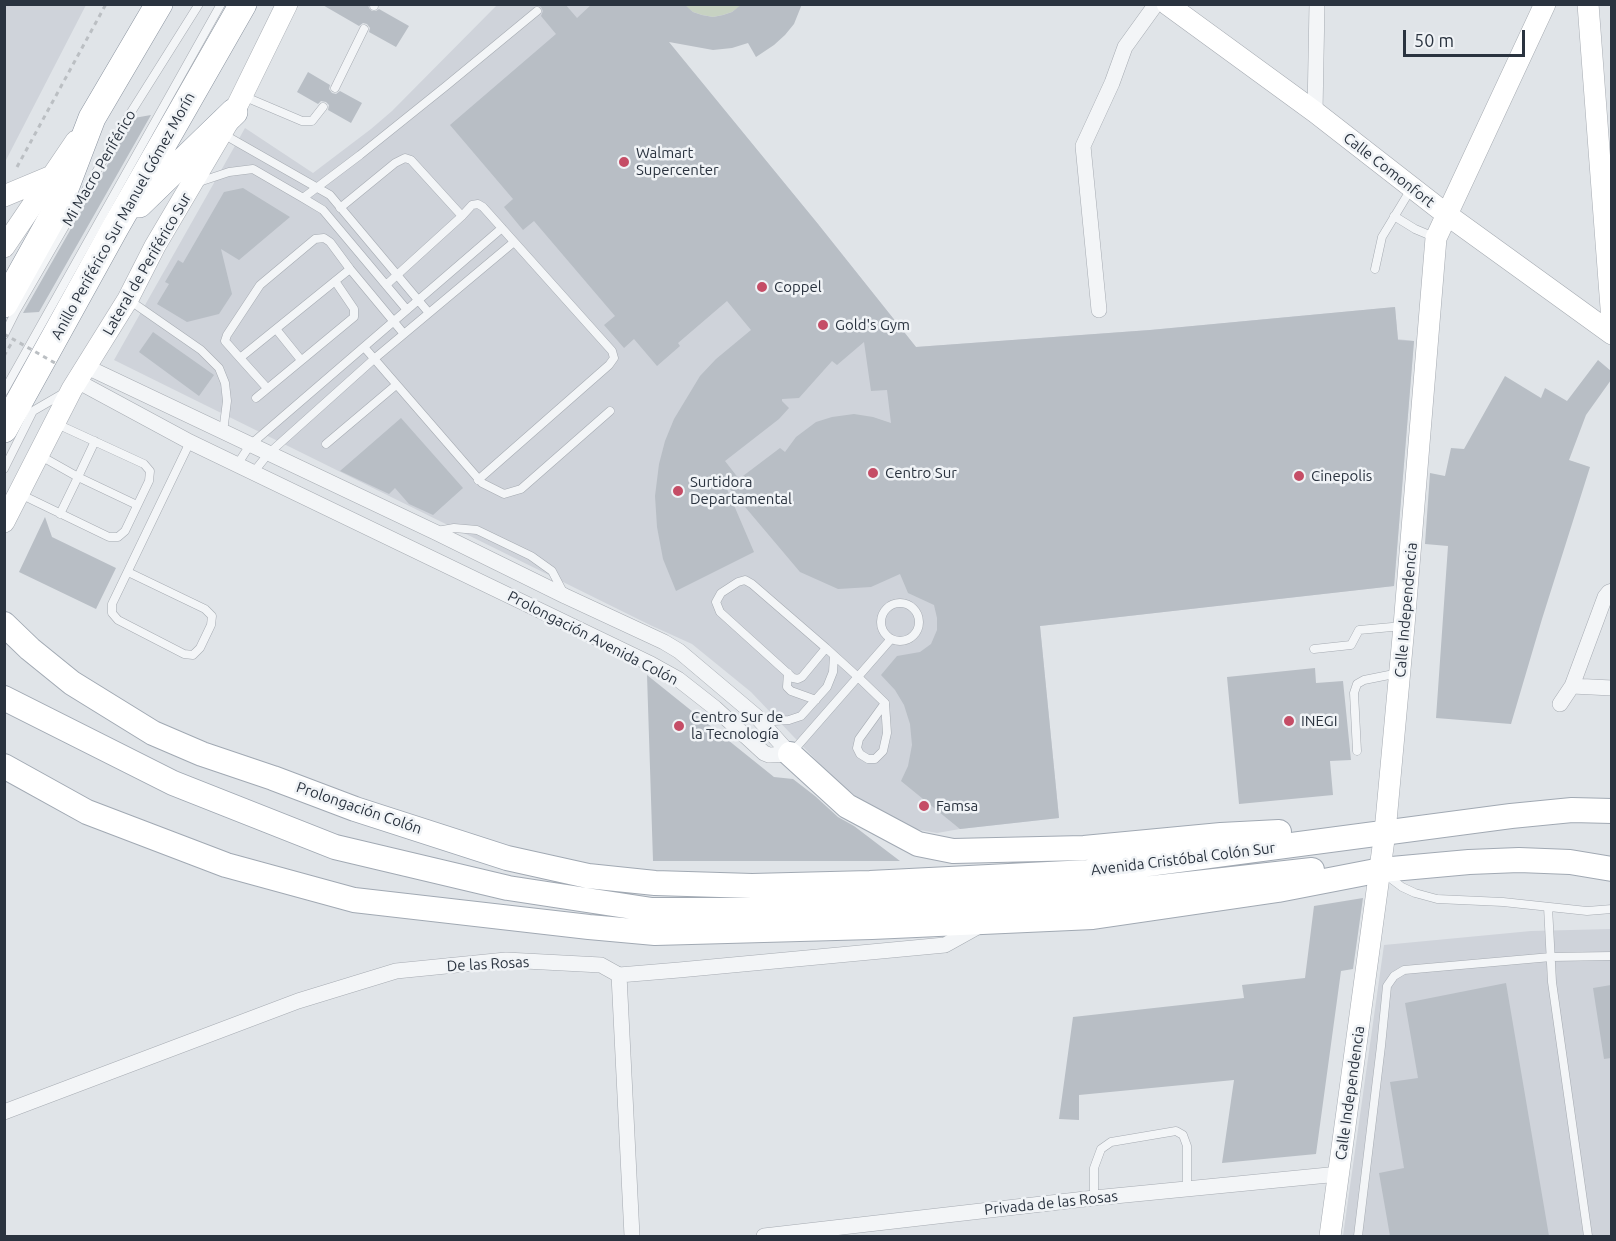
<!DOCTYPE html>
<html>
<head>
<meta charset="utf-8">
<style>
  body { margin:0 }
  #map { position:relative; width:1616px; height:1241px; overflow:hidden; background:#e0e4e8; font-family:Ubuntu,sans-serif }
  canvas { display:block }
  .frame { position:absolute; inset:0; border:6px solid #2a333f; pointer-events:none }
  .scale { position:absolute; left:1403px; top:30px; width:122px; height:27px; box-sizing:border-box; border:3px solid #2a333f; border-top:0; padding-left:8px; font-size:18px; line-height:21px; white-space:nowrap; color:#2a333f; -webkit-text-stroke:4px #f0f3f6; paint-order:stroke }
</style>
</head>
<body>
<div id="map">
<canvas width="1616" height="1241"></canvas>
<div class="frame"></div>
<div class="scale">50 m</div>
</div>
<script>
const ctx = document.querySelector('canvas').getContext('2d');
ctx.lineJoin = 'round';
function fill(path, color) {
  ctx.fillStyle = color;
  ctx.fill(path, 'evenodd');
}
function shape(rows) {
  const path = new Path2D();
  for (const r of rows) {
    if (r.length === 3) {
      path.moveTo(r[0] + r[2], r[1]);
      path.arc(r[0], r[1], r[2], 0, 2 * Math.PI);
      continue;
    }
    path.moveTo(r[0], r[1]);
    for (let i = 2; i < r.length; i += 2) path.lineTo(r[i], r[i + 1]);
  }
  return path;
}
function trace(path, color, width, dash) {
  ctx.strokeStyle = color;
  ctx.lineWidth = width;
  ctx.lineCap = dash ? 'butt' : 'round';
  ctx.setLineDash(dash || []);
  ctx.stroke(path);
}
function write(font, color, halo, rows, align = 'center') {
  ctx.font = font + ' Ubuntu,sans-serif';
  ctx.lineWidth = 5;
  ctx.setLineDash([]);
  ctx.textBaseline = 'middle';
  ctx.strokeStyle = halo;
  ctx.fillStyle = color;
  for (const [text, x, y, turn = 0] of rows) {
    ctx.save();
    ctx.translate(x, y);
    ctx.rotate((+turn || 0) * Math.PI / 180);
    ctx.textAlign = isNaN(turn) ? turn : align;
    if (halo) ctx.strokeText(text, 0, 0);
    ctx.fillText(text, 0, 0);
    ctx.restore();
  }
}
fill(shape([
  [5,4,86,5,5,162,4,5],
  [497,5,638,5,818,224,916,347,1150,330,1395,307,1398,339,1414,341,1394,586,1040,626,1059,818,960,829,937,833,892,825,833,778,751,692,692,644,650,625,114,360,245,128,313,173,371,129,392,111],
  [1611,929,1611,1236,1343,1236,1384,945,1531,931]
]), '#cfd3da');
fill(shape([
  [684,5,742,5,732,12,723,15,713,17,702,15,693,12]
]), '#c7d2c2');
fill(shape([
  [321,4,368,4,369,8,372,11,376,11,379,9,409,26,396,47,369,32,370,28,367,24,363,23,359,26],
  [532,4,565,4,577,18,592,4,684,4,693,12,702,15,713,17,723,15,732,12,742,4,802,4,794,24,785,35,774,45,756,57,748,43,732,48,713,50,669,42,818,224,916,347,1150,330,1395,307,1398,340,1414,341,1394,586,1040,626,1059,818,960,829,901,781,908,766,912,745,910,724,904,705,895,690,881,675,897,656,920,652,931,644,937,630,937,618,934,605,908,593,900,574,871,587,838,589,800,572,724,482,754,552,676,591,663,559,657,527,655,496,659,464,665,441,674,419,700,376,716,359,751,330,727,301,678,343,680,346,657,366,634,339,624,348,604,325,615,316,534,221,523,230,504,207,513,199,450,125,556,34,541,16,543,11,541,7,537,5,533,6],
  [864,342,871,391,887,390,891,423,873,417,854,414,832,417,816,422,796,437,785,452,780,448,739,479,725,461,779,419,789,408,782,401,782,399,799,398,832,361,837,365],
  [308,72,330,85,329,89,332,93,336,94,340,91,362,103,351,123,328,110,329,105,326,102,321,101,318,104,297,92],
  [151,115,39,312,23,313,134,118],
  [243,188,290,217,239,260,221,249,232,294,219,314,187,322,157,304,169,284,165,282,178,260,183,263,224,192],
  [153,332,214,375,199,396,139,352],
  [1598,360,1611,371,1611,380,1586,415,1569,460,1590,467,1542,619,1511,724,1436,718,1448,546,1425,544,1430,473,1445,476,1451,448,1464,449,1505,376,1541,398,1545,388,1567,401],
  [401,418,463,488,433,515,409,504,395,488,389,494,340,471],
  [45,517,52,537,116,568,96,609,19,572],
  [1315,668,1316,683,1343,681,1351,760,1330,761,1333,795,1239,804,1227,677],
  [647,675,774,777,793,779,815,796,838,817,854,826,900,861,653,861],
  [1363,898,1353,969,1341,971,1316,1154,1222,1163,1234,1080,1079,1095,1079,1120,1059,1119,1073,1017,1244,998,1242,985,1305,978,1314,906],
  [1506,983,1549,1236,1390,1236,1379,1173,1404,1168,1390,1082,1418,1078,1405,1003],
  [1611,985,1611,1058,1604,1059,1593,988]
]), '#b8bec5');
const lane = shape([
  [374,4,374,6],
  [335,88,364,29],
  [243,96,302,121,312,121,323,107],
  [223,134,330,195,429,313],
  [199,182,229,172,253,169,303,198,323,210,407,310],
  [303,198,360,155,446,86,537,11],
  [340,208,395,163,405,158,411,160,462,216,472,205,478,204,483,207,612,351,614,358,609,365,478,480],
  [1394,216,1415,229,1434,237],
  [350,269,240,358,225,341,227,335,260,285,315,239,324,238,330,242,350,269,404,334],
  [1375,269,1382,237,1411,189],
  [386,285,462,216],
  [129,300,201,350,219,368,225,383,227,401,223,432],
  [276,329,301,360],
  [4,335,16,311,128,117,199,4],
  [364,347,482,483,504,494,521,489,610,411],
  [240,358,267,388],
  [4,391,221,4],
  [256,398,354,317,354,309,335,281],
  [95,441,78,477,137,505],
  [326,444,396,385],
  [39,455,78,477,60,514],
  [237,465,250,445,502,228],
  [4,469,33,411,64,393],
  [253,473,268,454,374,359,514,242],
  [20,494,109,537,118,537,125,531,149,481,150,471,144,464,57,424],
  [437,531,454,528,477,530,531,556,552,571,563,592],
  [128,572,205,609,212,616,211,625,200,648,193,655,184,654,118,620,112,613,112,604,190,442],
  [900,622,19],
  [826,648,802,677,798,679,793,678,720,612,716,602,721,593,738,582,745,580,752,584,826,648,858,677,885,703,887,733,883,751,875,759,868,759,860,754,857,748,859,739,885,703],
  [1314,649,1351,645,1359,630,1403,626],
  [788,673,787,687,791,691,816,700],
  [762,718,774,721,789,720,801,716,827,687,833,672,834,656],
  [793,751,891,639],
  [1357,751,1354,693,1357,684,1364,680,1399,673],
  [1386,875,1402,887,1415,893,1437,899,1503,902,1587,911,1612,909],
  [1548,907,1552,982,1588,1236],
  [1094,1198,1094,1168,1101,1149,1111,1142,1176,1131,1183,1135,1187,1146,1187,1189],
  [1358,1236,1381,1046,1387,986,1394,976,1404,970,1551,957,1612,956]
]);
const street = shape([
  [1315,112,1317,4],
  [1099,310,1083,146,1112,83,1125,47,1156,4],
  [87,367,435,532,565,596,664,642,679,651,756,716,790,754],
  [77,381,190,442,651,664,678,679,715,708,764,753,769,755,790,754],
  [1572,686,1612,688],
  [1560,704,1572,686,1605,597,1609,592,1612,591],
  [619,975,632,1236],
  [4,1112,298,1001,396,971,506,960,601,965,619,975,679,970,945,945,981,925],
  [764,1236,1094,1198,1339,1174]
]);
const secondary = shape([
  [1167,4,1315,112,1446,214,1612,334],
  [1588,4,1612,321],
  [4,196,52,176],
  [4,247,76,141],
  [4,522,72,389,128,299,155,246,234,112,287,4],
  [1330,1236,1385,832,1404,626,1436,238,1545,4]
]);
const primary = shape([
  [4,624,30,649,72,683,153,733,202,754,273,778,355,809,507,858,588,876,655,883,752,886,870,883,1088,872,1511,816,1572,810,1612,811],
  [4,698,173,783,335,847,508,888,652,910,753,910,1090,895,1312,870],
  [790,754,847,806,918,844,953,851,1084,848,1221,835,1279,832],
  [4,766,87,812,226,865,354,900,589,927,655,933,872,927,1093,917,1278,890,1381,870,1469,862,1519,860,1570,862,1612,869]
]);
const highway = shape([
  [139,204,234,112],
  [4,304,58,207,92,118,159,4],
  [4,429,115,228,243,4]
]);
trace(lane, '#a6abb2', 9);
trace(street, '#a6abb2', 16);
trace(secondary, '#a6abb2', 22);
trace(primary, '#a1a9b3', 26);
trace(highway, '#89929e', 28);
trace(shape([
  [17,167,106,4],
  [4,356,11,344]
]), '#bbbfc3', 3, [4.5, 4.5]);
trace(lane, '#f3f5f7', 8);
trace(street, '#f3f5f7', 15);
trace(secondary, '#fff', 21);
trace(primary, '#fff', 24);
trace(highway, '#fff', 27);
trace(shape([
  [4,334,55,363]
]), '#bbbfc3', 3, [4.5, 4.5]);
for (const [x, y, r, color] of [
  [624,162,6,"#c54d66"],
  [762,287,6,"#c54d66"],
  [823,325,6,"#c54d66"],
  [873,473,6,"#c54d66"],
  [1299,476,6,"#c54d66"],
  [678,491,6,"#c54d66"],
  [1289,721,6,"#c54d66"],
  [679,726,6,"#c54d66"],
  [924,806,6,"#c54d66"]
]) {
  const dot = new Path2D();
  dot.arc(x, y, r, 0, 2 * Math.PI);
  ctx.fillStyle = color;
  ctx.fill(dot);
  trace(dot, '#f0f3f6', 2);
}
write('15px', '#2a333f', '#f0f3f6', [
  ["Walmart",636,153],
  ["Supercenter",636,170],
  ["Coppel",774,287],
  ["Gold's Gym",835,325],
  ["Centro Sur",885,473],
  ["Cinepolis",1311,476],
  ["Surtidora",690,482],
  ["Departamental",690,499],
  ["Centro Sur de",691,717],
  ["la Tecnología",691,734],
  ["INEGI",1301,721],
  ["Famsa",936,806]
], 'left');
write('15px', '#2a333f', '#f0f3f6', [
  ["Mi Macro Periférico",99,168,-60],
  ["Calle Comonfort",1389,170,38],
  ["Anillo Periférico Sur Manuel Gómez Morín",123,216,-61],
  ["Lateral de Periférico Sur",147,264,-60],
  ["Calle Independencia",1406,610,-85],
  ["Prolongación Avenida Colón",593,638,27],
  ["Prolongación Colón",359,808,19],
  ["Avenida Cristóbal Colón Sur",1183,859,-7],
  ["De las Rosas",488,964,-3],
  ["Calle Independencia",1350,1093,-82],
  ["Privada de las Rosas",1051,1203,-6]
]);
</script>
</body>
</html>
